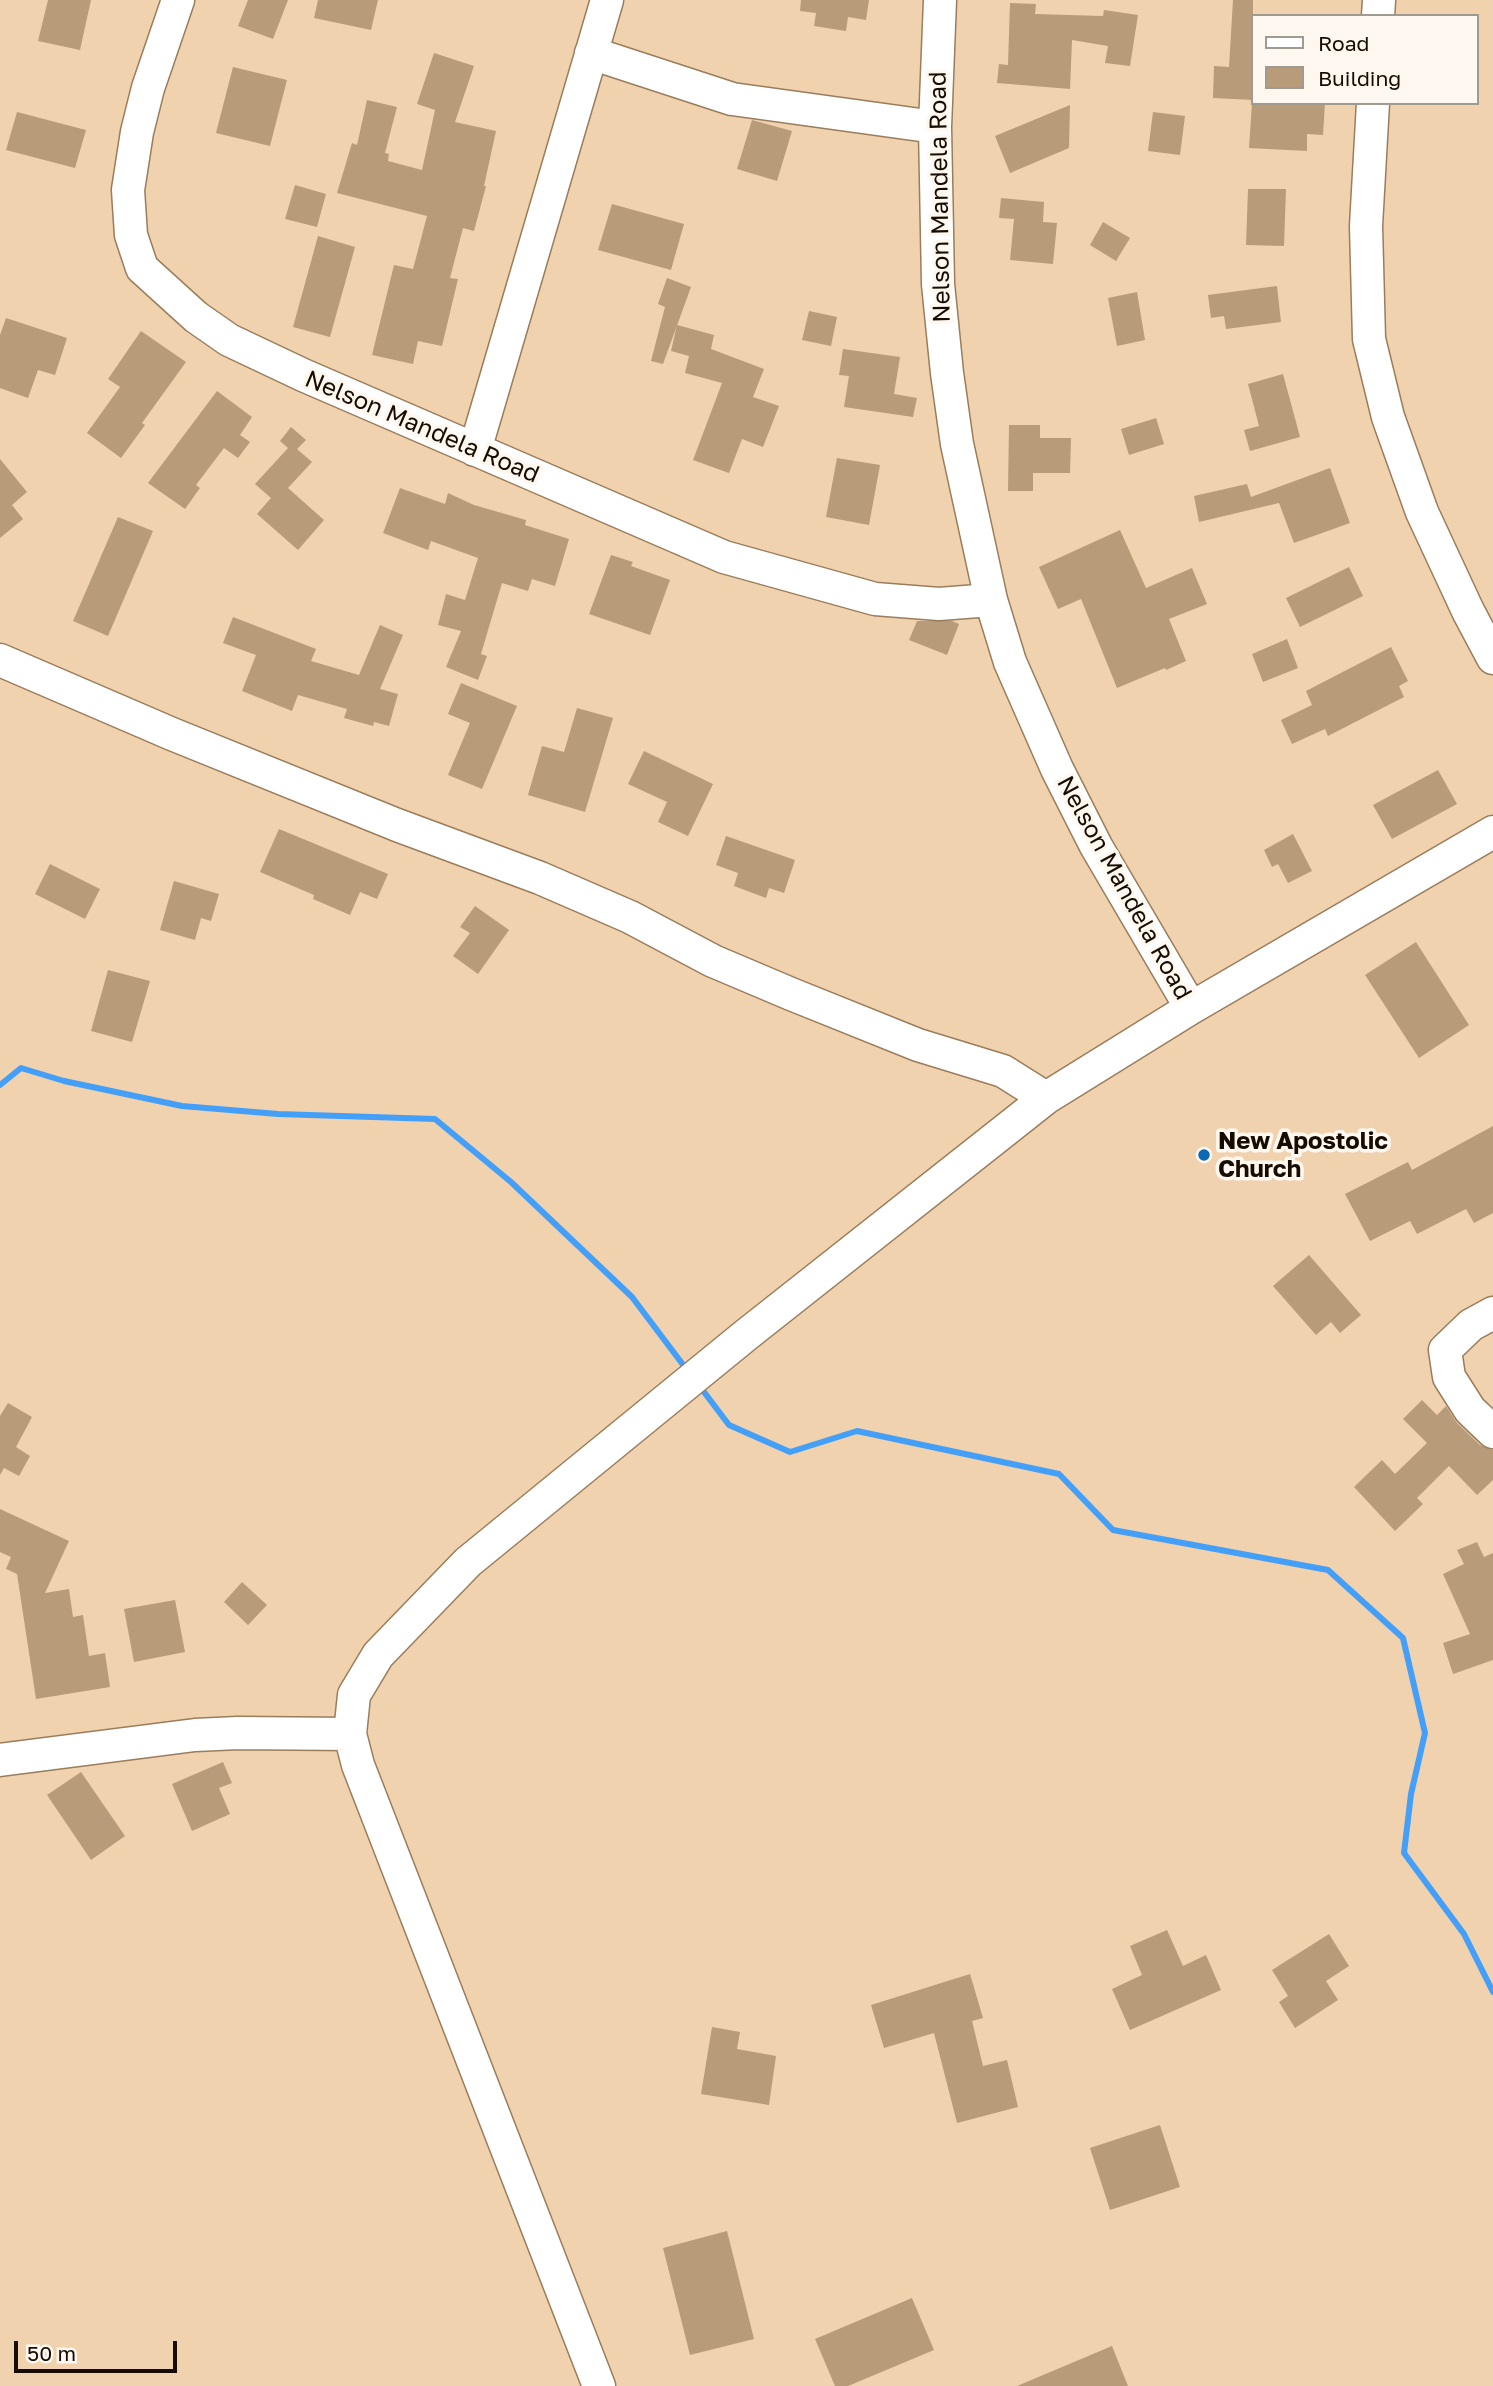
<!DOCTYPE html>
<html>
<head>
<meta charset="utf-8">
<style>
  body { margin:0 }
  #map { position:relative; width:1493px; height:2386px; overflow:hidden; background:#f1d2af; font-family:"Golos Text",sans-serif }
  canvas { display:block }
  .legend { position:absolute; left:1251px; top:14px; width:228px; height:91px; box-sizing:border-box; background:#fef8f1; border:2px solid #a19a91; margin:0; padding:9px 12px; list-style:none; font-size:21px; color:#160c02 }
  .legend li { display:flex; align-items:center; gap:14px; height:35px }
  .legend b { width:35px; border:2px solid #a19a91 }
  .scale { position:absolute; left:14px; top:2341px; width:163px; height:32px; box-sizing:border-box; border:4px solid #160c02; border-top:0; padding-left:9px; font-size:21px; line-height:24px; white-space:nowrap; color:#160c02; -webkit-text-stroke:5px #fef8f1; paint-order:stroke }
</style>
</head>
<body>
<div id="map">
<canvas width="1493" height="2386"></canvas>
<ul class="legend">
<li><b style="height:9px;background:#fff"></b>Road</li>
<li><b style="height:19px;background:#b89b79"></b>Building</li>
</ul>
<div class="scale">50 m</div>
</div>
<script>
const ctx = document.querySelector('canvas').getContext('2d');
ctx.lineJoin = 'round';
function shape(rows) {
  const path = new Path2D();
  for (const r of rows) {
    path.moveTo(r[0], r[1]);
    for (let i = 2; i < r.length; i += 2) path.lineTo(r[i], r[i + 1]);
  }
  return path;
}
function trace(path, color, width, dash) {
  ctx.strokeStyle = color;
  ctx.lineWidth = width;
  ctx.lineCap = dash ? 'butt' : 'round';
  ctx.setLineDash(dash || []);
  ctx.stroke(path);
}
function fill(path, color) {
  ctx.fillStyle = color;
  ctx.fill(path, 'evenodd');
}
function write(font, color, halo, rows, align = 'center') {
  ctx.font = font + ' "Golos Text",sans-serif';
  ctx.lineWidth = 7;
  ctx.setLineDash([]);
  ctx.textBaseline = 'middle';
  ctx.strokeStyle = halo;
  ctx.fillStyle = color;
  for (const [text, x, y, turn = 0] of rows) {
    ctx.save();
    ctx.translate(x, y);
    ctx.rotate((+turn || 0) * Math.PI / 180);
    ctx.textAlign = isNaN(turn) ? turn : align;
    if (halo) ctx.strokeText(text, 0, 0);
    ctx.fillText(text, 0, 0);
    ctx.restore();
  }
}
trace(shape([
  [0,1085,21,1068,64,1081,182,1106,278,1114,435,1119,511,1182,632,1297,687,1370],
  [698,1384,729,1425,790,1452,857,1431,1059,1474,1113,1530,1328,1570,1403,1638,1425,1733,1411,1794,1404,1853,1464,1934,1493,1992]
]), '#449ff9', 6);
fill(shape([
  [48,0,91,0,80,50,38,41],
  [248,0,288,0,273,39,238,26],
  [318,0,378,0,371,30,314,18],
  [801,0,869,0,866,20,848,17,846,31,814,26,816,13,800,11],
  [1233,0,1253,0,1253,100,1213,98,1214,66,1229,67],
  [1010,3,1036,4,1035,14,1103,16,1104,10,1138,15,1130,66,1105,63,1108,46,1072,40,1070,89,997,83,999,64,1008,65],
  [434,53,474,66,455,122,496,131,484,186,486,186,474,231,463,228,450,278,458,279,442,346,418,341,413,364,372,355,394,265,413,269,427,216,337,193,352,143,357,145,367,100,397,107,385,153,389,154,388,161,422,170,435,110,417,104],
  [233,67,287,80,270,146,216,133],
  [1252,103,1325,103,1323,135,1307,134,1307,151,1249,148],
  [1070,105,1069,148,1010,173,995,136],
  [17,112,86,130,75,168,6,150],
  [1153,112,1185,116,1180,155,1148,151],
  [752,120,792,131,777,181,737,169],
  [295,185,326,194,317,227,285,219],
  [1248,189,1286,189,1284,246,1246,245],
  [1001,198,1044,202,1043,222,1057,223,1053,264,1010,260,1014,219,999,218],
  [612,204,684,224,671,270,598,250],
  [1103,222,1130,238,1116,261,1090,245],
  [318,236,355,247,330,337,293,327],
  [667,278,691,287,663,364,651,361,665,307,658,304],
  [1277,286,1281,322,1226,329,1224,316,1211,318,1208,295],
  [1137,292,1145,340,1117,346,1108,298],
  [809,311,837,317,831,346,802,340],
  [6,318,67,338,55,375,38,370,28,398,0,388,0,335],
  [677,325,714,335,711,349,764,369,753,397,779,406,763,447,742,439,729,473,693,460,722,383,685,373,689,356,671,351],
  [141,331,186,362,142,423,145,425,121,458,87,433,120,387,108,379],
  [843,349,900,357,894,394,917,398,913,417,844,407,849,376,839,375],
  [1283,374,1300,437,1250,451,1244,430,1259,426,1248,384],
  [217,391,252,417,240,435,250,442,238,458,224,448,196,485,200,488,185,509,148,483],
  [1156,418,1164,444,1129,455,1121,429],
  [1009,425,1040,425,1040,438,1071,438,1070,473,1033,473,1033,491,1008,491],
  [291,427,306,440,297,449,312,462,288,488,324,520,298,550,257,514,271,498,255,484,288,448,280,441],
  [837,458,880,465,869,525,826,517],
  [0,459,27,492,12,505,23,519,0,538],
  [1330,468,1350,523,1294,543,1279,503,1199,522,1194,496,1247,484,1251,497],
  [400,488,445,504,448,493,474,505,526,520,525,525,569,539,555,586,532,579,528,591,502,583,481,654,487,656,478,680,446,667,461,631,438,625,446,594,465,600,478,558,431,541,428,550,383,533],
  [118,517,153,531,108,636,73,621],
  [1120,530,1146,588,1192,568,1207,604,1169,619,1186,661,1166,670,1165,668,1117,688,1081,599,1058,609,1039,567],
  [611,555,633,562,631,566,670,580,650,635,589,614],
  [1349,567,1363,596,1300,627,1286,598],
  [233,617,316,649,311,661,359,675,380,625,403,635,380,689,398,694,389,726,374,722,373,726,344,718,347,709,298,695,292,711,242,691,256,655,223,643],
  [917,621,952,621,959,624,947,655,909,640],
  [1287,639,1298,668,1263,682,1252,654],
  [1391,647,1408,681,1399,686,1404,697,1328,736,1325,729,1292,744,1281,720,1312,705,1306,691],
  [461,683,517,706,482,789,448,775,470,723,448,714],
  [577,708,613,718,585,812,528,795,542,746,564,752],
  [644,751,713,784,688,836,658,822,667,802,628,784],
  [1438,770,1457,804,1392,839,1373,805],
  [279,829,388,874,377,899,360,892,350,915,313,899,314,895,260,872],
  [1293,834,1312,871,1288,883,1278,864,1272,867,1264,850],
  [726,836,795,860,784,893,769,888,766,898,734,886,738,873,716,865],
  [50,864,100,889,85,919,35,894],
  [174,881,219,894,211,921,201,918,195,940,160,930],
  [475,906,509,930,478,974,453,956,470,933,460,927],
  [1416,942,1469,1025,1419,1058,1365,975],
  [108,970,150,981,132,1042,91,1031],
  [1493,1126,1493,1213,1474,1223,1466,1209,1417,1234,1410,1221,1370,1241,1345,1194,1408,1162,1412,1170],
  [1309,1255,1361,1315,1340,1333,1331,1322,1316,1335,1273,1286],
  [1422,1400,1437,1415,1446,1406,1457,1423,1480,1445,1493,1450,1493,1480,1477,1495,1449,1466,1417,1498,1423,1504,1395,1531,1354,1487,1382,1460,1395,1474,1427,1443,1403,1419],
  [8,1403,32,1417,16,1447,30,1456,19,1476,4,1468,0,1475,0,1416],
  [0,1509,69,1541,45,1593,69,1589,73,1617,83,1615,89,1656,105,1653,110,1687,36,1699,17,1574,6,1569,11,1557,0,1552],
  [1477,1542,1484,1557,1493,1553,1493,1660,1453,1674,1443,1643,1470,1634,1443,1574,1464,1564,1457,1550],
  [242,1582,267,1605,248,1625,224,1602],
  [175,1600,185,1652,134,1662,124,1609],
  [223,1762,232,1783,219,1788,230,1814,192,1831,172,1784],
  [81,1772,125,1836,91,1860,47,1795],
  [1167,1930,1183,1966,1206,1955,1221,1990,1130,2030,1112,1989,1142,1975,1130,1946],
  [1329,1934,1349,1966,1326,1981,1338,2000,1295,2028,1279,2002,1288,1996,1272,1970],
  [970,1974,983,2018,972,2021,983,2066,1007,2060,1018,2107,957,2123,934,2033,884,2048,871,2005],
  [712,2027,740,2032,737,2049,776,2056,769,2105,701,2094],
  [1160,2125,1180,2187,1110,2210,1090,2148],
  [727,2231,754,2339,690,2355,663,2248],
  [912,2298,934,2350,848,2386,835,2386,815,2339],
  [1112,2346,1128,2386,1017,2386]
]), '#b89b79');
const minor = shape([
  [178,0,148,88,137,132,128,190,131,235,142,268,196,317,229,340,303,375,724,557,875,599,939,604,991,600],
  [940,0,935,127,938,284,947,373,957,444,991,600,1010,662,1057,769,1096,846,1191,1008],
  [1378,16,1379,0],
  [591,53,732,99,935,127],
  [1373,103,1366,226,1369,339,1388,417,1422,512,1468,611,1493,658],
  [475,450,607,0],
  [0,660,172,734,397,825,540,878,630,917,713,961,791,994,918,1045,1003,1071,1046,1098],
  [1493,1313,1471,1325,1445,1350,1449,1377,1470,1410,1493,1432],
  [0,1760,195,1735,238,1733,350,1734],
  [599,2386,358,1765,350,1734,354,1695,378,1655,468,1562,746,1335,1046,1098,1191,1008,1493,832]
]);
trace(minor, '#997d5c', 35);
trace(minor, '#fff', 32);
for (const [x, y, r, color] of [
  [1204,1155,7,"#0a68b5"]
]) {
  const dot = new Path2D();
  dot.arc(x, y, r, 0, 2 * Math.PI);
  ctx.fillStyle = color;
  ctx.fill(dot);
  trace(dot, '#fef8f1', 2.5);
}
write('24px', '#160c02', '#fef8f1', [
  ["Nelson Mandela Road",940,197,-91],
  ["Nelson Mandela Road",422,427,23],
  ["Nelson Mandela Road",1124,888,61]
]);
write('bold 24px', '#160c02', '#fef8f1', [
  ["New Apostolic",1218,1141],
  ["Church",1218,1169]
], 'left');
</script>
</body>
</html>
